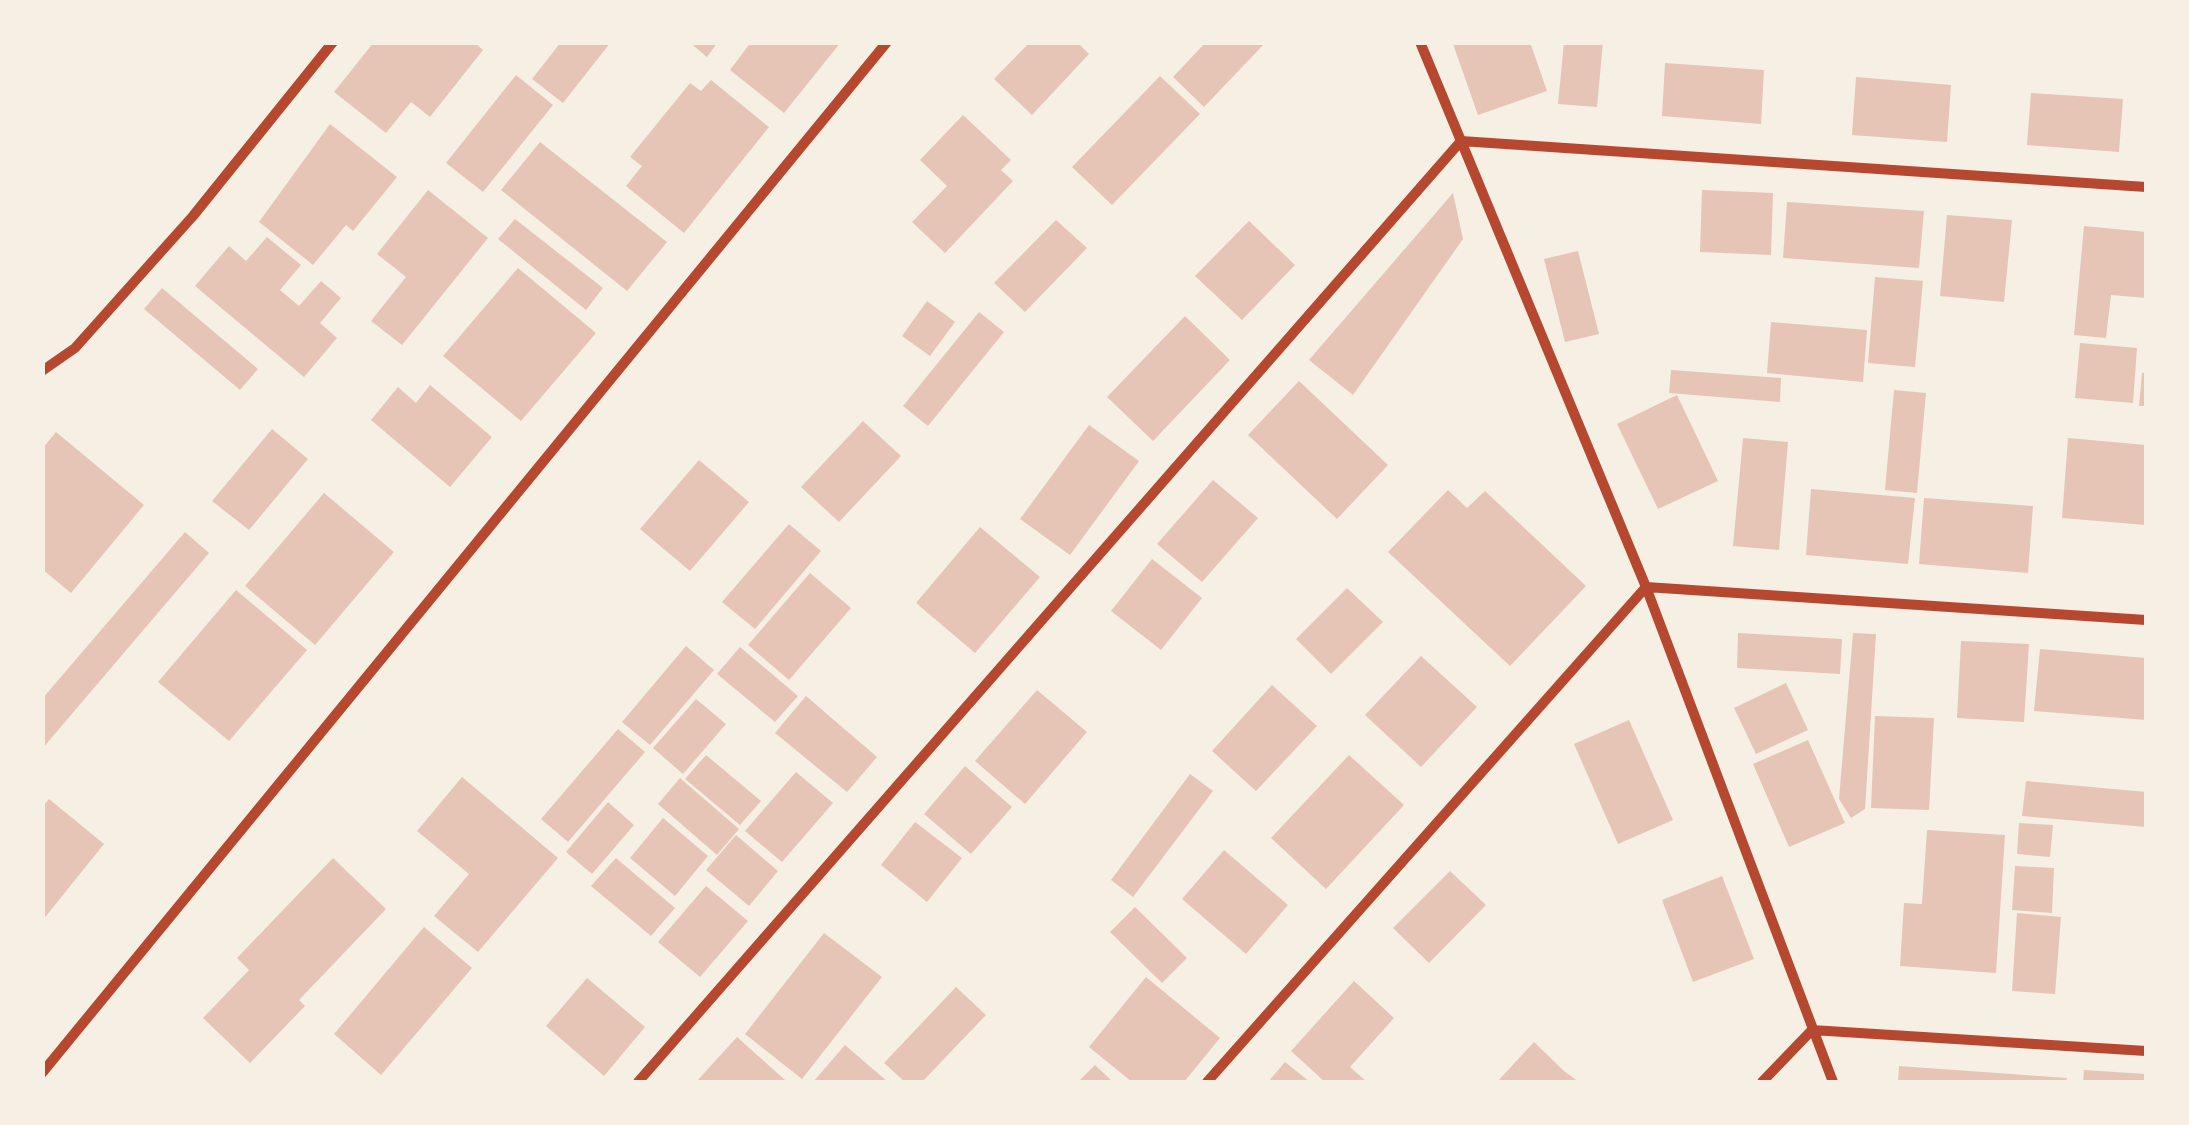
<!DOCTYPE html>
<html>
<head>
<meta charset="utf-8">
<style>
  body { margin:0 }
  #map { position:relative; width:2189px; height:1125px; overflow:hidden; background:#f6efe4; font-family:Merriweather,serif }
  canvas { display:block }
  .frame { position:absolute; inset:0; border:45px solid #f6efe4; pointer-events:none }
</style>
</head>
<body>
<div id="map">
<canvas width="2189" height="1125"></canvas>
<div class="frame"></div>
</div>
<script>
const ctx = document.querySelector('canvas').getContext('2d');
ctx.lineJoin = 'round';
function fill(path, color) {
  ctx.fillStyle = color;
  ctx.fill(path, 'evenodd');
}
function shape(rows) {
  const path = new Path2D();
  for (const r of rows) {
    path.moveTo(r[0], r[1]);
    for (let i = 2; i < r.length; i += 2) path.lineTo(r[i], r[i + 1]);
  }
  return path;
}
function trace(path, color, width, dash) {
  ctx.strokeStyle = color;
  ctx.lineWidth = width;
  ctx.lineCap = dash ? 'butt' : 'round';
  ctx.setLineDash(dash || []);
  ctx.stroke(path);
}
fill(shape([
  [374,42,474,42,483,50,430,117,411,102,386,133,334,92],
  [561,42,611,42,563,103,532,79],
  [689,42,718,42,707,57],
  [751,42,841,42,784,113,730,70],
  [1030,42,1077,42,1089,54,1032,115,994,79],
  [1206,42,1266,42,1204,107,1173,77],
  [1459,42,1530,42,1547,91,1478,115,1453,44],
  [1564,42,1603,42,1597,107,1558,104],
  [1665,63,1764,70,1761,124,1662,116],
  [516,75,553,105,483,192,446,163],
  [1160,76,1200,114,1112,205,1072,167],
  [1856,77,1951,85,1947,142,1852,135],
  [711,80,769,127,684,233,626,186,642,166,630,157,690,83,701,91],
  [2031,93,2123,99,2119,152,2027,145],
  [963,115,1011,160,1001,170,1013,181,945,253,912,222,947,186,920,160],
  [330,124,397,177,353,231,346,225,313,265,259,222],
  [540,142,667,242,627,291,501,190],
  [428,190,488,238,402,345,371,321,406,277,377,254],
  [1702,190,1773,193,1771,255,1700,252],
  [1453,193,1463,239,1353,395,1309,360],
  [1787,202,1924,211,1919,268,1783,258],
  [1947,215,2012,220,2004,302,1940,296],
  [515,219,603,288,586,310,498,239],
  [1056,220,1087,248,1025,312,994,283],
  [1249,221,1295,265,1242,320,1195,276],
  [2084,226,2146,232,2146,298,2111,295,2106,338,2074,335],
  [267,237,301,265,280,290,299,306,321,281,341,298,320,323,337,338,304,377,195,286,229,246,246,261],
  [1578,251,1599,334,1565,342,1544,259],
  [518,268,596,333,521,421,443,356],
  [1875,277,1923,281,1915,367,1868,363],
  [162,288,258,369,240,390,144,309],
  [927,301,955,322,930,356,902,336],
  [979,312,1004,332,928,426,903,406],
  [1185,316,1230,360,1153,441,1107,397],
  [1771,322,1867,330,1863,382,1767,373],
  [2080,343,2137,348,2133,403,2075,398],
  [1671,370,1781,378,1780,402,1669,393],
  [2142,373,2146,373,2146,406,2139,406],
  [1299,381,1388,465,1337,519,1248,435],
  [430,385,492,437,450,487,371,420,398,387,416,403],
  [1894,390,1926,393,1917,493,1885,490],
  [1677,395,1718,481,1658,509,1617,424],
  [863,421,901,456,839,522,801,487],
  [1089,425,1139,461,1070,555,1020,519],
  [272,429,308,459,249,530,212,501],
  [56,432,144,505,71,593,42,569,42,449],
  [1743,438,1788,442,1779,550,1733,546],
  [2068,438,2146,445,2146,525,2062,518],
  [699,460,749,502,690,571,640,529],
  [1213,480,1258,518,1202,582,1157,544],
  [1811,489,1915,498,1908,564,1806,555],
  [1448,490,1467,508,1485,491,1586,586,1510,666,1388,552],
  [324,493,394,552,315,645,245,586],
  [1924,498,2033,506,2028,573,1919,564],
  [789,524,821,551,755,629,722,602],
  [980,527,1040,577,975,653,916,603],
  [185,532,209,553,42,749,42,699],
  [1152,559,1202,598,1161,650,1111,611],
  [810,573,851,608,789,680,748,645],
  [1347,588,1383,622,1331,674,1296,639],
  [236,590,307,650,229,741,158,682],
  [1738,633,1842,639,1840,674,1737,668],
  [1853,633,1876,634,1865,809,1851,818,1839,799],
  [1961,641,2029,644,2024,722,1957,718],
  [686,646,714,670,650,745,622,722],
  [740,647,798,696,775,722,717,674],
  [2040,649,2146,658,2146,720,2034,711],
  [1421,656,1477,707,1421,767,1365,715],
  [1786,683,1808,730,1756,754,1734,708],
  [1272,685,1317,726,1256,791,1212,751],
  [1037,690,1087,732,1025,804,975,761],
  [806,696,877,757,847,792,775,733],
  [696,699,726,724,683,774,653,748],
  [1875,716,1934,718,1929,810,1871,808],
  [1629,720,1673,820,1618,844,1574,744],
  [618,729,645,752,568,842,541,819],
  [1808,740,1845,823,1789,847,1753,764],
  [706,755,761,801,740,825,685,779],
  [1349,755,1404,805,1326,889,1271,838],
  [965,766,1012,807,971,854,924,814],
  [796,772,833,803,782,862,745,831],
  [1190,774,1213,791,1133,897,1111,880],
  [462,777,558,858,478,952,434,916,469,874,417,831],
  [680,778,739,829,717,855,658,804],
  [2026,781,2146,792,2146,827,2022,816],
  [49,799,104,844,42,921,42,807],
  [608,802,634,825,592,874,566,852],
  [663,818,708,856,675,896,630,858],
  [915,822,962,858,927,902,881,865],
  [2019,823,2053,825,2050,857,2017,854],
  [1927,830,2005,835,1996,973,1900,966,1904,903,1922,904],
  [736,835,778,871,749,906,706,870],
  [1224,850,1288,905,1246,954,1182,899],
  [333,858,386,909,299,1000,305,1006,250,1063,203,1018,249,970,237,958],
  [616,858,675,908,651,936,591,886],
  [2015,866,2054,868,2052,913,2012,910],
  [1450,871,1486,905,1429,963,1393,928],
  [1722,876,1754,959,1693,982,1662,900],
  [706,886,748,921,700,977,658,942],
  [1135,907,1187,958,1162,983,1110,932],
  [2017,913,2061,917,2055,994,2012,991],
  [424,927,472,968,381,1075,334,1034],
  [824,933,882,977,802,1079,745,1034],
  [1146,977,1220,1038,1184,1082,1132,1082,1089,1047],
  [587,978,645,1027,604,1076,546,1026],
  [1354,981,1394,1018,1350,1067,1367,1082,1325,1082,1291,1051],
  [956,987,986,1015,922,1082,905,1082,884,1063],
  [737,1037,785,1080,782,1082,696,1082],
  [1534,1042,1564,1071,1579,1082,1497,1082],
  [845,1045,888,1082,813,1082],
  [1285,1062,1310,1082,1268,1082],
  [1095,1065,1113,1082,1078,1082],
  [1899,1066,2067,1078,2066,1082,1898,1082],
  [2084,1070,2146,1074,2146,1082,2083,1082]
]), '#e6c5b7');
trace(shape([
  [1420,42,1646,587,1833,1082],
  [42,371,75,348,193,216,333,42],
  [42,1073,887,42],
  [638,1082,1461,141,2146,187],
  [1207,1082,1646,587,2146,620],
  [1762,1082,1812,1030,2146,1051]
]), '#b5482f', 10);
</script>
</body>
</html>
